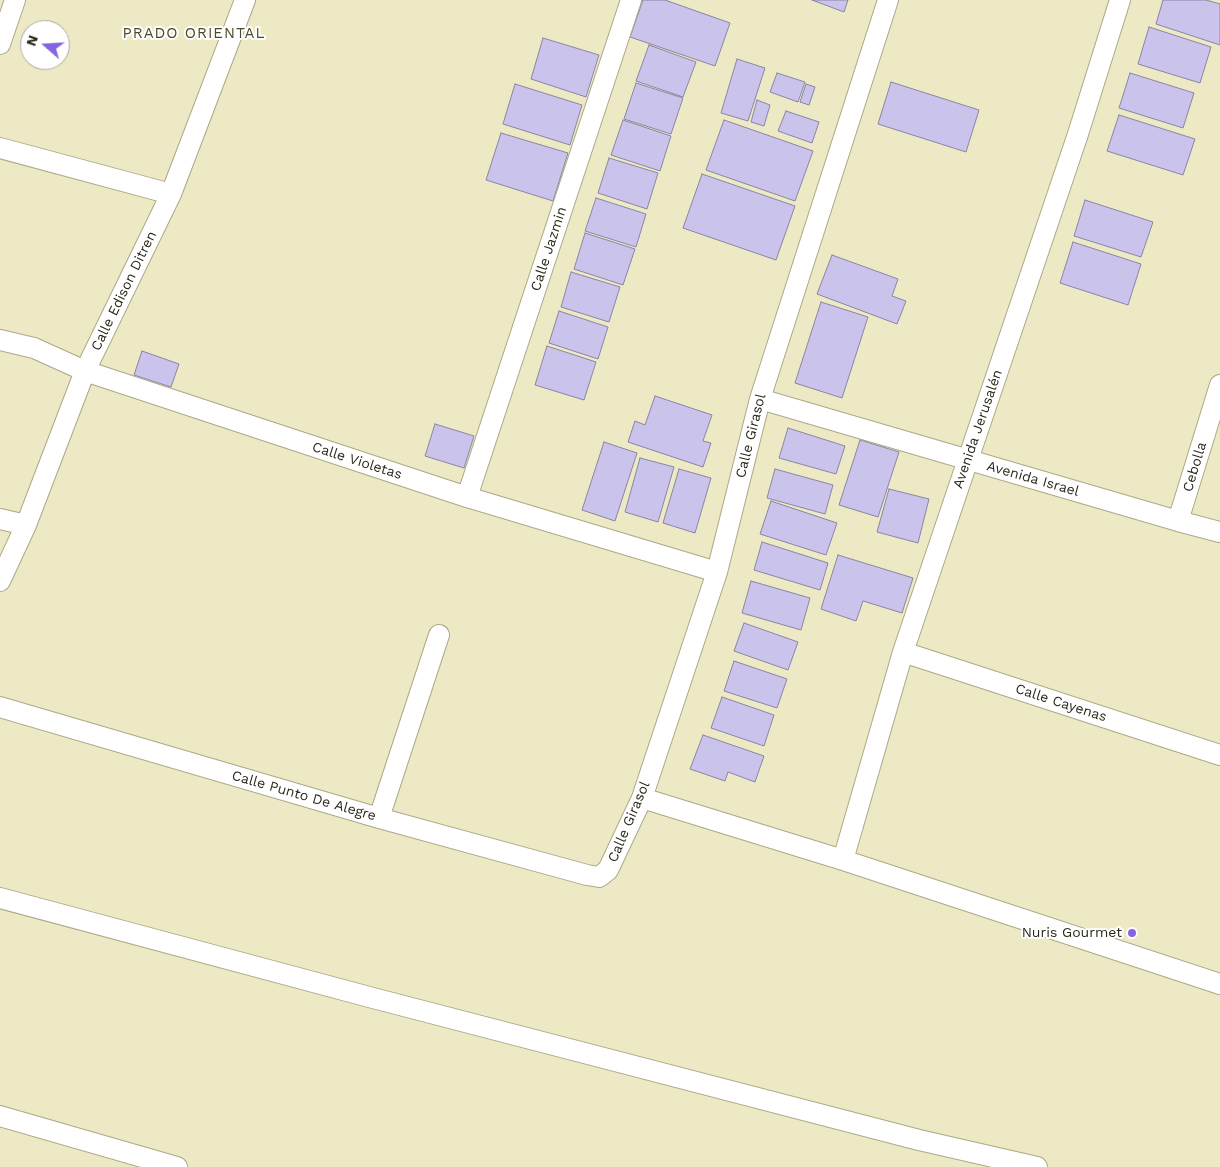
<!DOCTYPE html>
<html>
<head>
<meta charset="utf-8">
<style>
  body { margin:0 }
  #map { position:relative; width:1220px; height:1167px; overflow:hidden; background:#eee9c5; font-family:"Work Sans",sans-serif }
  canvas { display:block }
  .north { position:absolute; left:20px; top:20px; width:50px; height:50px; box-sizing:border-box; background:#fff; border:1px solid #aaa9a4; border-radius:50%; rotate:289deg; font-size:14px; font-weight:700; line-height:20px; text-align:center; color:#2b291b }
  .north::after { content:''; display:block; margin:auto; width:18px; height:22px; background:#8764df; clip-path:polygon(50% 0,100% 100%,50% 72%,0 100%) }
</style>
</head>
<body>
<div id="map">
<canvas width="1220" height="1167"></canvas>
<div class="north">N</div>
</div>
<script>
const ctx = document.querySelector('canvas').getContext('2d');
ctx.lineJoin = 'round';
function fill(path, color) {
  ctx.fillStyle = color;
  ctx.fill(path, 'evenodd');
}
function shape(rows) {
  const path = new Path2D();
  for (const r of rows) {
    path.moveTo(r[0], r[1]);
    for (let i = 2; i < r.length; i += 2) path.lineTo(r[i], r[i + 1]);
  }
  return path;
}
function trace(path, color, width, dash) {
  ctx.strokeStyle = color;
  ctx.lineWidth = width;
  ctx.lineCap = dash ? 'butt' : 'round';
  ctx.setLineDash(dash || []);
  ctx.stroke(path);
}
function write(font, color, halo, rows, align = 'center') {
  ctx.font = font + ' "Work Sans",sans-serif';
  ctx.lineWidth = 4;
  ctx.setLineDash([]);
  ctx.textBaseline = 'middle';
  ctx.strokeStyle = halo;
  ctx.fillStyle = color;
  for (const [text, x, y, turn = 0] of rows) {
    ctx.save();
    ctx.translate(x, y);
    ctx.rotate((+turn || 0) * Math.PI / 180);
    ctx.textAlign = isNaN(turn) ? turn : align;
    if (halo) ctx.strokeText(text, 0, 0);
    ctx.fillText(text, 0, 0);
    ctx.restore();
  }
}
const building = shape([
  [643,0,665,0,730,23,715,66,630,37,643,0],
  [812,0,848,0,844,12,812,0],
  [1163,0,1206,0,1220,4,1220,45,1156,24,1163,0],
  [1149,27,1211,47,1200,83,1138,64,1149,27],
  [543,38,599,55,586,97,531,79,543,38],
  [649,45,696,62,683,97,636,81,649,45],
  [737,59,765,68,748,121,721,113,737,59],
  [777,73,805,82,798,102,770,92,777,73],
  [1130,73,1194,93,1183,128,1119,108,1130,73],
  [891,82,979,110,966,152,878,124,891,82],
  [636,83,683,98,671,134,624,119,636,83],
  [515,84,582,105,570,145,503,124,515,84],
  [806,84,815,87,809,105,800,102,806,84],
  [757,100,770,105,764,126,751,122,757,100],
  [786,111,819,122,812,143,778,131,786,111],
  [1119,115,1195,139,1183,175,1107,151,1119,115],
  [623,120,671,136,660,171,611,155,623,120],
  [724,120,813,151,795,201,706,170,724,120],
  [501,133,568,153,553,201,486,180,501,133],
  [609,158,658,173,647,209,598,193,609,158],
  [702,174,795,206,776,260,683,228,702,174],
  [596,198,646,214,636,247,585,231,596,198],
  [1085,200,1153,222,1141,257,1074,236,1085,200],
  [585,233,635,249,623,285,574,269,585,233],
  [1073,242,1141,264,1128,305,1060,283,1073,242],
  [832,255,898,279,892,296,906,301,897,324,817,294,832,255],
  [571,272,620,287,609,322,561,307,571,272],
  [821,302,868,317,842,398,795,383,821,302],
  [559,311,608,327,598,359,549,343,559,311],
  [547,346,596,362,584,400,535,385,547,346],
  [142,351,179,364,171,387,134,375,142,351],
  [655,396,712,415,703,441,711,443,703,467,628,442,635,421,645,425,655,396],
  [435,424,474,436,464,468,425,456,435,424],
  [788,428,845,446,836,474,779,458,788,428],
  [860,440,899,452,878,517,839,505,860,440],
  [604,442,637,453,615,521,582,510,604,442],
  [640,458,674,467,658,522,625,512,640,458],
  [679,469,711,478,695,533,663,523,679,469],
  [775,469,833,485,825,514,767,498,775,469],
  [889,489,929,499,918,543,877,532,889,489],
  [771,501,837,523,826,555,760,534,771,501],
  [762,542,828,563,820,590,754,570,762,542],
  [838,555,913,578,902,613,863,601,856,621,821,609,838,555],
  [751,581,810,598,801,630,742,613,751,581],
  [744,623,798,642,788,670,734,651,744,623],
  [734,661,787,679,777,708,724,691,734,661],
  [722,697,774,715,764,746,711,728,722,697],
  [703,735,764,756,755,782,728,772,725,781,690,769,703,735]
]);
fill(building, '#cac3ec');
trace(building, '#8a84a3', 1);
const street = shape([
  [0,44,15,0],
  [0,148,171,194],
  [0,340,34,348,85,371,467,497,717,572],
  [760,399,1178,521,1220,532],
  [467,497,631,0],
  [0,519,26,525],
  [1178,521,1220,385],
  [0,581,26,525,85,371,171,194,245,0],
  [903,652,1220,755],
  [0,707,379,818,587,875,599,877,608,870,642,798,717,572,760,399,888,0],
  [642,798,843,860,1220,984],
  [379,818,439,635],
  [843,860,903,652,1078,134,1120,0],
  [0,898,373,998,919,1140,1037,1167],
  [0,1116,177,1167]
]);
trace(street, '#aca886', 22);
trace(street, '#fff', 20);
for (const [x, y, r, color] of [
  [1132,933,5,"#8764df"]
]) {
  const dot = new Path2D();
  dot.arc(x, y, r, 0, 2 * Math.PI);
  ctx.fillStyle = color;
  ctx.fill(dot);
  trace(dot, '#fff', 2);
}
write('14px', '#2b291b', '#fff', [
  ["Calle Jazmin",549,249,-72],
  ["Calle Edison Ditren",124,291,-64],
  ["Avenida Jerusalén",978,429,-71],
  ["Calle Girasol",751,436,-76],
  ["Calle Violetas",357,461,18],
  ["Cebolla",1195,467,-73],
  ["Avenida Israel",1033,479,16],
  ["Calle Cayenas",1061,703,18],
  ["Calle Punto De Alegre",304,796,16],
  ["Calle Girasol",629,822,-67]
]);
write('14px', '#2b291b', '#fff', [
  ["Nuris Gourmet",1122,933]
], 'right');
ctx.letterSpacing = '1px';
write('15px', '#4d482a', '#fff', [
  ["PRADO ORIENTAL",194,34]
]);
ctx.letterSpacing = '0px';
</script>
</body>
</html>
